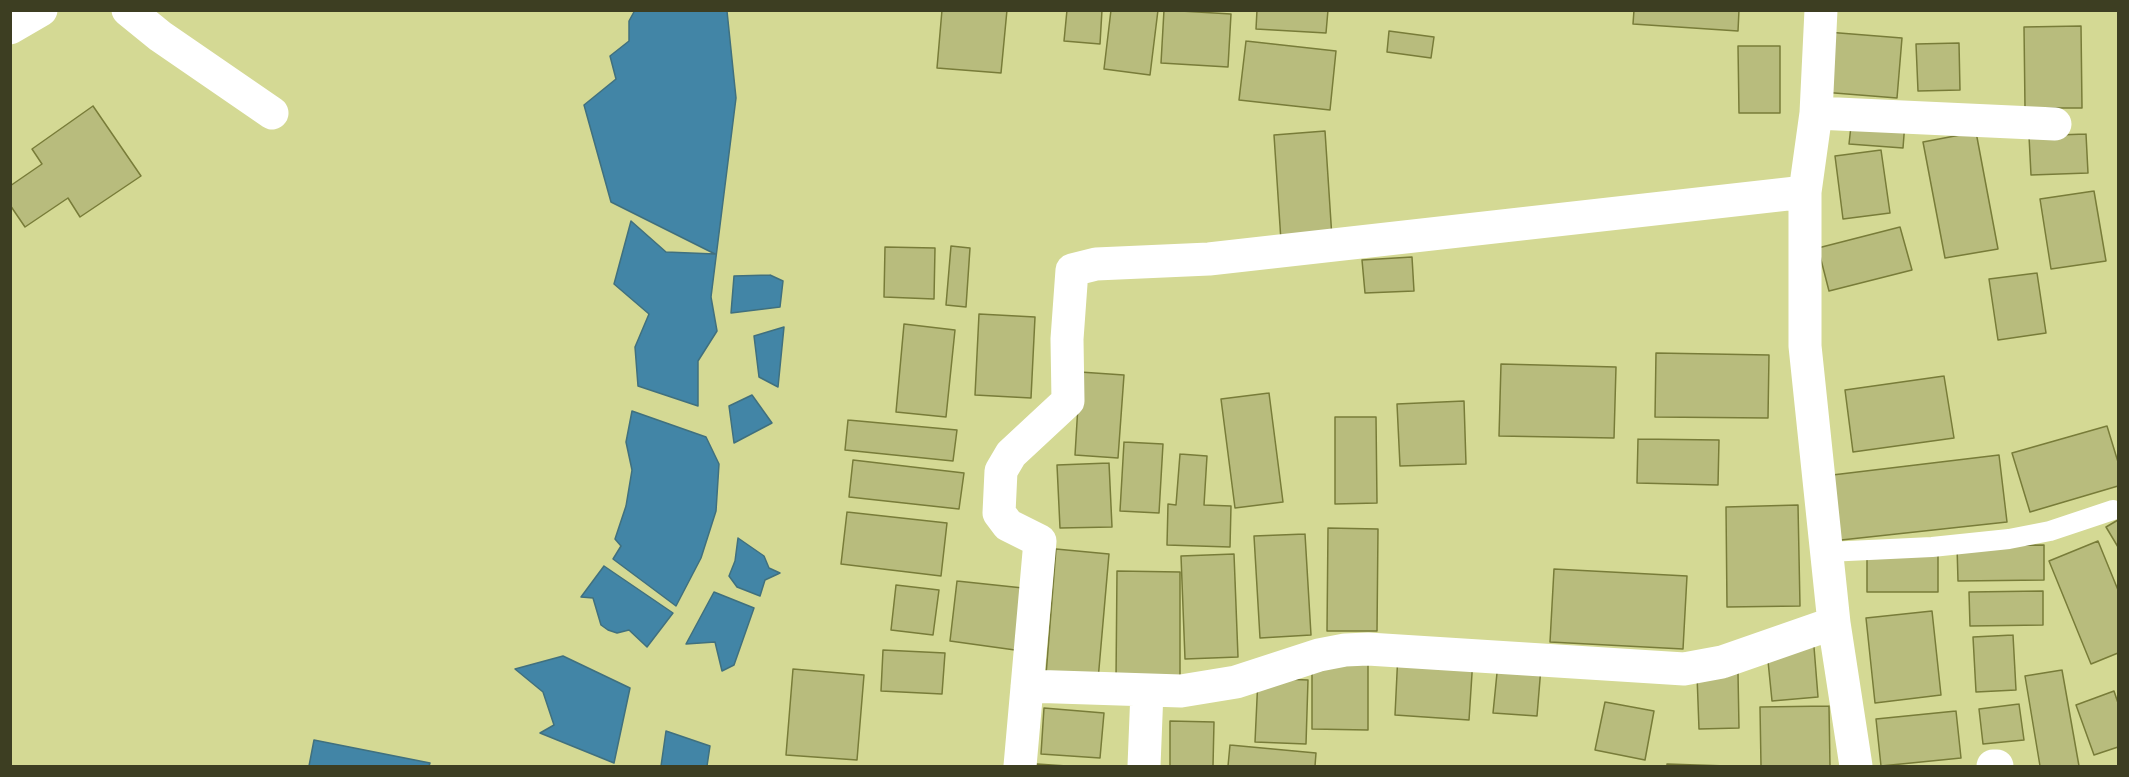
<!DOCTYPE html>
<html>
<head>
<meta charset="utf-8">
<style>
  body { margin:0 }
  #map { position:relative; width:2129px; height:777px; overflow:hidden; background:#d4d994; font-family:"Exo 2",sans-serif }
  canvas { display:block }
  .frame { position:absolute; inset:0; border:12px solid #3d3e22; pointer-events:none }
</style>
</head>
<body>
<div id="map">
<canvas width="2129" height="777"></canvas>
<div class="frame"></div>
</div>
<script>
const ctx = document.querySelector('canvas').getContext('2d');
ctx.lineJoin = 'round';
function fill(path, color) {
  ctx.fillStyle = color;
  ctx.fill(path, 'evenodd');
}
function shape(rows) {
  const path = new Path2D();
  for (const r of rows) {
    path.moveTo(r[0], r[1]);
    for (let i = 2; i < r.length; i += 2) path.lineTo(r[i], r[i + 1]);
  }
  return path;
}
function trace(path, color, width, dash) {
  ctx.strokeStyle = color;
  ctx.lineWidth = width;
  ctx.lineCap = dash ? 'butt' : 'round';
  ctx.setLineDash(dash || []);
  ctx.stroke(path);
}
const water = shape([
  [635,10,727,11,736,98,711,297,717,331,698,361,698,406,638,386,635,347,649,314,614,284,631,221,666,252,715,254,611,202,584,105,616,79,610,56,629,41,629,21,635,10],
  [770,275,783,281,780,307,731,313,734,276,770,275],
  [784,327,778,387,759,377,754,336,784,327],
  [752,395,772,423,734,443,729,406,752,395],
  [632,411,706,437,719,464,716,511,701,558,676,606,613,559,621,546,615,539,626,506,632,470,626,442,632,411],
  [738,538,764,556,769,568,780,573,765,580,760,596,737,587,729,576,735,561,738,538],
  [604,566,673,613,647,647,629,630,617,633,608,630,601,625,593,598,581,597,604,566],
  [714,592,754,608,734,665,722,671,715,642,686,644,714,592],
  [563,656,630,688,614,763,540,733,554,725,543,692,515,669,563,656],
  [666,731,710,746,707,766,661,766,666,731],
  [314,740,430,763,429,766,309,766,314,740]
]);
fill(water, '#4285a6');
trace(water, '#40707e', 1.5);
const building = shape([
  [942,10,1007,10,1001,73,937,68,942,10],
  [1067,10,1102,10,1100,44,1064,41,1067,10],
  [1111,10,1158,10,1150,75,1104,69,1111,10],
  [1164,10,1231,14,1228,67,1161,63,1164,10],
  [1257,10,1328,10,1326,33,1256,29,1257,10],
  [1634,10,1739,10,1738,31,1633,24,1634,10],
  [2081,26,2082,108,2025,108,2024,27,2081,26],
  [1389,31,1434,37,1431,58,1387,52,1389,31],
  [1827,32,1902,38,1897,98,1822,92,1827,32],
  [1246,41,1336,51,1330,110,1239,100,1246,41],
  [1959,43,1960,90,1918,91,1916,44,1959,43],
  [1738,46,1780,46,1780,113,1739,113,1738,46],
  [93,106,141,176,80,217,68,198,25,227,10,205,10,186,42,164,32,149,93,106],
  [1852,117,1905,122,1903,148,1849,144,1852,117],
  [1325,131,1332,238,1281,241,1274,135,1325,131],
  [1976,132,1998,249,1945,258,1923,142,1976,132],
  [2086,134,2088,173,2031,175,2029,136,2086,134],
  [1881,150,1890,213,1843,219,1835,156,1881,150],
  [2094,191,2106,261,2051,269,2040,199,2094,191],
  [1900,227,1912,270,1829,291,1818,248,1900,227],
  [951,246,970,248,966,307,946,305,951,246],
  [885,247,935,248,934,299,884,297,885,247],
  [1412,257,1414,291,1365,293,1362,260,1412,257],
  [2037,273,2046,333,1998,340,1989,279,2037,273],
  [979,314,1035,317,1031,398,975,395,979,314],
  [904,324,955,330,946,417,896,412,904,324],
  [1656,353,1769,355,1768,418,1655,417,1656,353],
  [1501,364,1616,367,1614,438,1499,436,1501,364],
  [1080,372,1124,375,1118,458,1075,455,1080,372],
  [1944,376,1954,438,1853,452,1845,390,1944,376],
  [1269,393,1283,502,1235,508,1221,399,1269,393],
  [1464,401,1466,464,1400,466,1397,404,1464,401],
  [1335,417,1376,417,1377,503,1335,504,1335,417],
  [848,420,957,430,953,461,845,450,848,420],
  [2107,426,2118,462,2118,486,2030,512,2012,453,2107,426],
  [1638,439,1719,440,1718,485,1637,483,1638,439],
  [1124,442,1163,444,1159,513,1120,511,1124,442],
  [1180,454,1207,456,1204,505,1231,506,1230,547,1167,545,1168,504,1176,505,1180,454],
  [1999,455,2007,522,1832,541,1824,476,1999,455],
  [853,460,964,473,959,509,849,497,853,460],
  [1109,463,1112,527,1060,528,1057,465,1109,463],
  [1798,505,1800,606,1727,607,1726,507,1798,505],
  [847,512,947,523,941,576,841,564,847,512],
  [2118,520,2118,547,2106,527,2118,520],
  [1328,528,1378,529,1377,631,1327,631,1328,528],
  [1305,534,1311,635,1260,638,1254,536,1305,534],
  [2098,541,2118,590,2118,653,2091,664,2049,561,2098,541],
  [2044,545,2044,580,1958,581,1957,546,2044,545],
  [1056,549,1109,554,1098,680,1046,675,1056,549],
  [1867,553,1938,554,1938,592,1867,592,1867,553],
  [1234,554,1238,657,1185,659,1181,556,1234,554],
  [1554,569,1687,576,1683,649,1550,642,1554,569],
  [1117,571,1180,572,1180,680,1116,679,1117,571],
  [957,581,1023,588,1015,650,950,641,957,581],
  [896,585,939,590,933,635,891,630,896,585],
  [2043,591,2043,625,1970,626,1969,592,2043,591],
  [1932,611,1941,695,1875,703,1866,618,1932,611],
  [2013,635,2016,690,1976,692,1973,637,2013,635],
  [1814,647,1818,697,1772,701,1767,651,1814,647],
  [883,650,945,653,942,694,881,691,883,650],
  [1398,653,1473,658,1469,720,1395,715,1398,653],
  [1312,662,1368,663,1368,730,1312,729,1312,662],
  [1498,663,1541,667,1537,716,1493,713,1498,663],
  [793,669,864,675,857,760,786,755,793,669],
  [2062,670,2079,766,2040,766,2025,676,2062,670],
  [1738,673,1739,728,1699,729,1697,675,1738,673],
  [1258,678,1308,680,1306,744,1255,742,1258,678],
  [2114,691,2118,703,2118,747,2094,755,2076,705,2114,691],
  [1605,702,1654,711,1645,760,1595,750,1605,702],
  [2019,704,2024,740,1983,744,1979,709,2019,704],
  [1829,706,1830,766,1761,766,1760,707,1829,706],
  [1044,708,1104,713,1100,758,1041,754,1044,708],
  [1956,711,1961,758,1881,766,1876,719,1956,711],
  [1170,721,1214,722,1213,766,1170,766,1170,721],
  [1230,745,1316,753,1315,766,1228,766,1230,745],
  [1037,764,1067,766,1037,766,1037,764],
  [1667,764,1727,766,1667,766,1667,764]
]);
fill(building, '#b8bc7d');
trace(building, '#787c39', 1.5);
trace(shape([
  [1827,552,1932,547,2009,539,2050,531,2113,510]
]), '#fff', 20);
trace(shape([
  [128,10,160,36,272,113],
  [1821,10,1816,113,1805,192,1805,346,1834,623,1856,766],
  [10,28,41,10],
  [1816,113,2055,124],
  [1027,686,1181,691,1236,682,1319,655,1345,650,1368,649,1684,669,1722,662,1834,623],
  [1020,766,1040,541,1008,525,999,513,1001,471,1011,454,1068,401,1067,339,1072,270,1096,264,1209,259,1805,192],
  [1144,766,1147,691],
  [1993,766,1997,766]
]), '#fff', 33);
</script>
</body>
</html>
